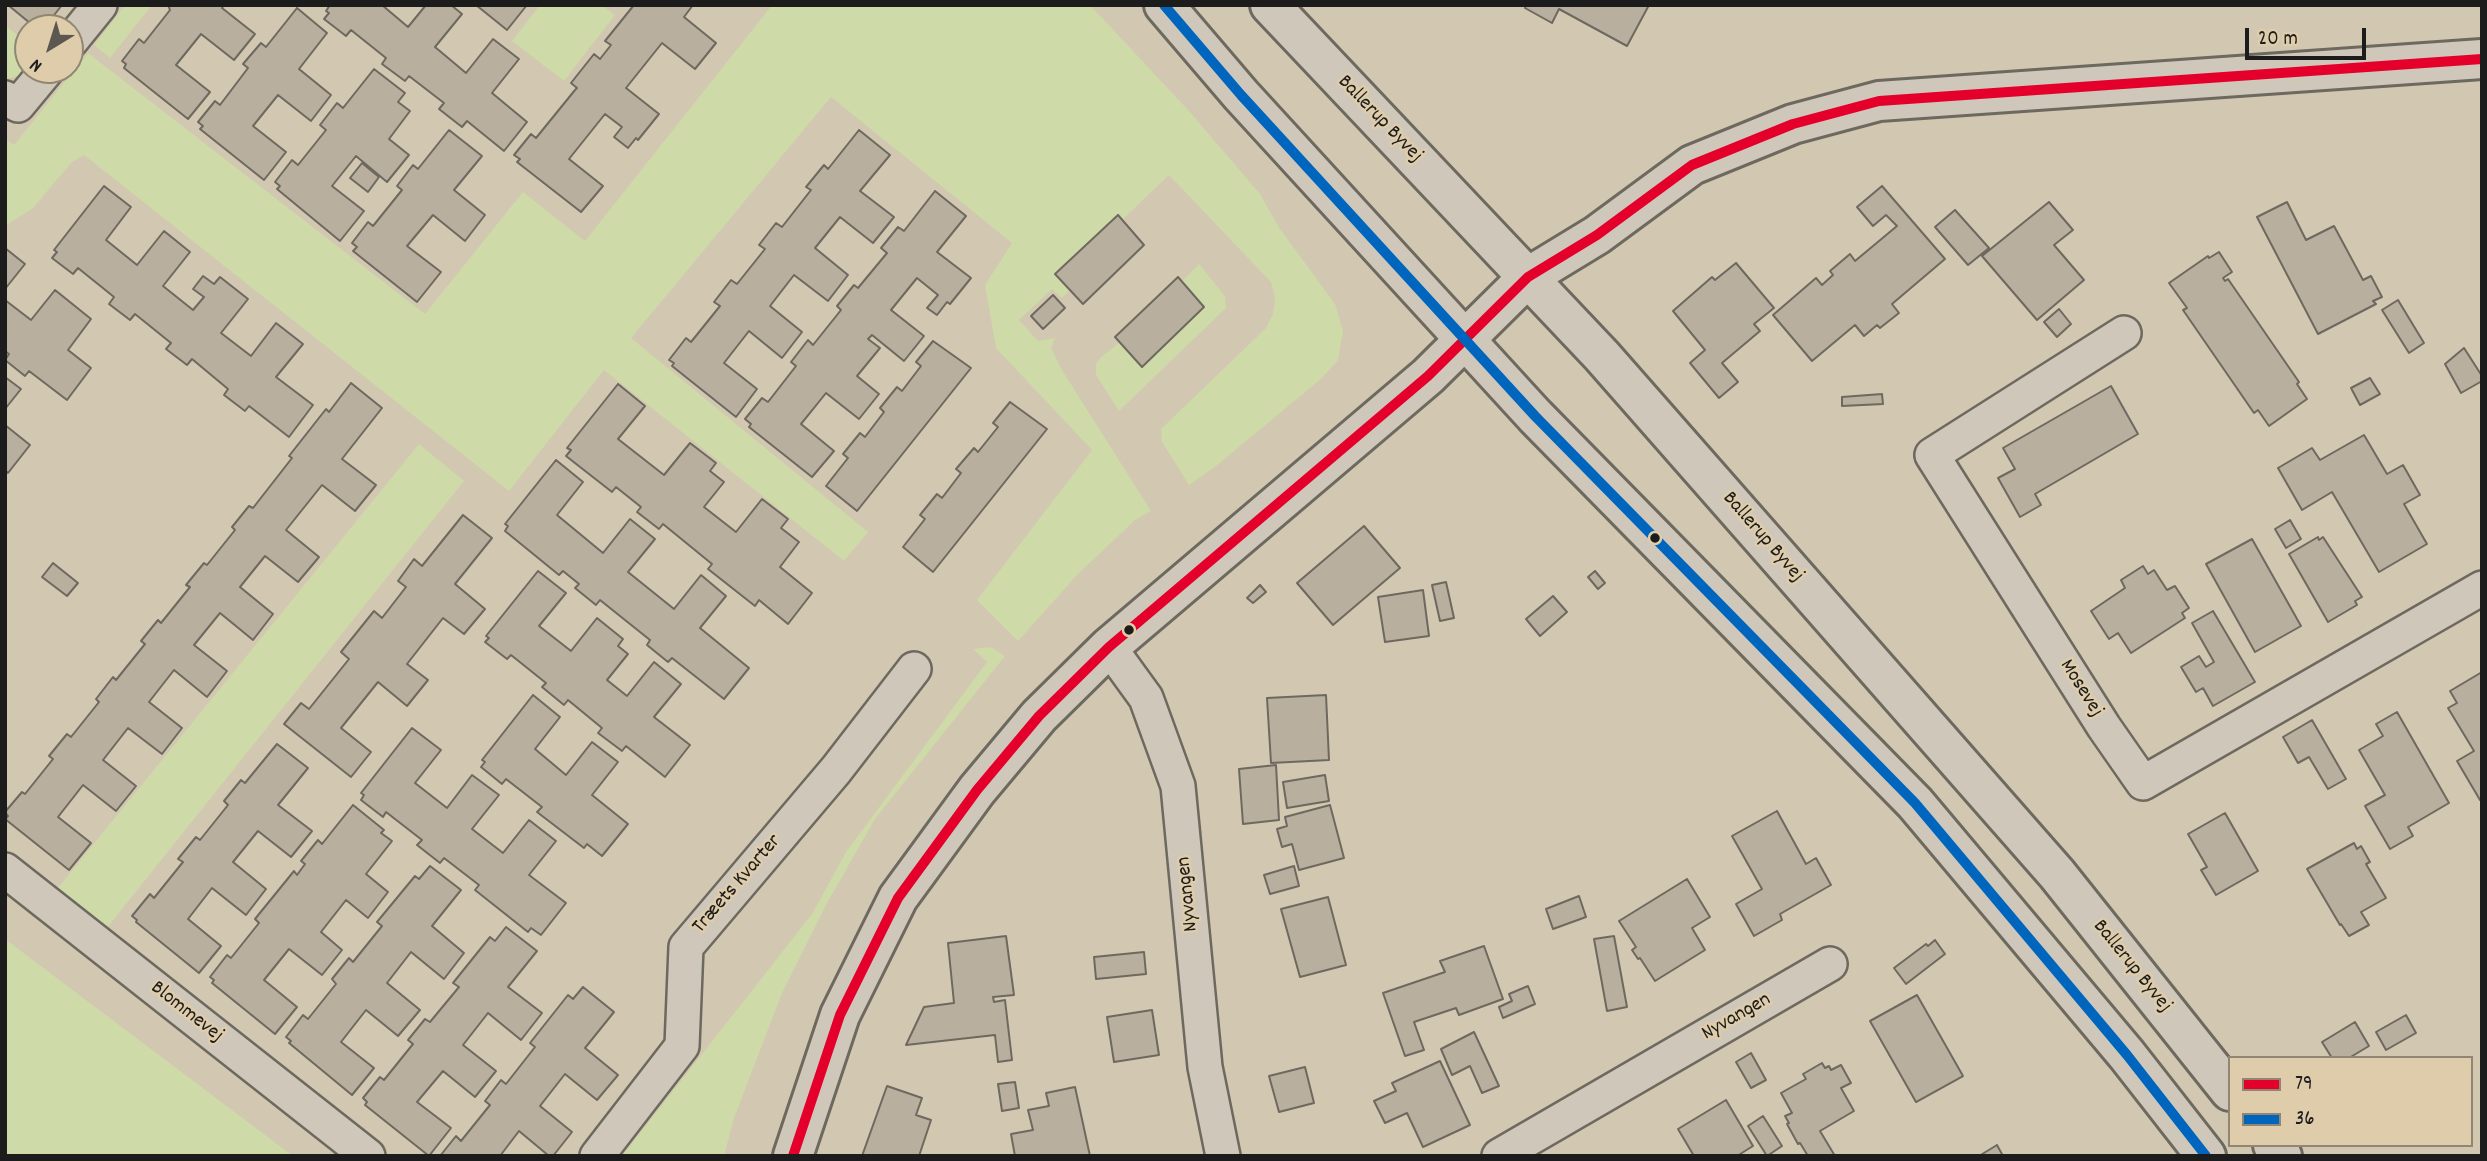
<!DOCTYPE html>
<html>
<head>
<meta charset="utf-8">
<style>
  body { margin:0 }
  #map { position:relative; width:2487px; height:1161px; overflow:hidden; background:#d2c7b1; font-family:Dekko,sans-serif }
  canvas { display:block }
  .frame { position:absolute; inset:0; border:7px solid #1c1c1c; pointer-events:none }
  .legend { position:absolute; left:2228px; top:1056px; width:245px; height:91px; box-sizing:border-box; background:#deccaa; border:2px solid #908671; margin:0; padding:9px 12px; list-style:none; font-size:21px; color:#1c1c1c }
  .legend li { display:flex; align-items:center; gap:14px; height:35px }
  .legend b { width:35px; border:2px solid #908671 }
  .north { position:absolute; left:14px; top:14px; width:70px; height:70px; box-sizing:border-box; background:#deccaa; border:2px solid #908671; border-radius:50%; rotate:218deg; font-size:19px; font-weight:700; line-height:28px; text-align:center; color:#1c1c1c }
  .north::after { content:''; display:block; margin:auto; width:24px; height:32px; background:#5c5850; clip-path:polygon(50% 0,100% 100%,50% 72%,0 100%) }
  .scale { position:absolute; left:2245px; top:28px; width:121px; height:32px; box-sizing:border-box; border:4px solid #1c1c1c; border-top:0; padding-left:9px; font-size:21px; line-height:24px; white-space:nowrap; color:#1c1c1c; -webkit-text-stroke:5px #deccaa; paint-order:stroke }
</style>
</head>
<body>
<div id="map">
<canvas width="2487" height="1161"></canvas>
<div class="frame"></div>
<ul class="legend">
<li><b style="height:9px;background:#e4002b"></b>79</li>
<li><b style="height:9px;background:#0065bd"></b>36</li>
</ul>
<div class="north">N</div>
<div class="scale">20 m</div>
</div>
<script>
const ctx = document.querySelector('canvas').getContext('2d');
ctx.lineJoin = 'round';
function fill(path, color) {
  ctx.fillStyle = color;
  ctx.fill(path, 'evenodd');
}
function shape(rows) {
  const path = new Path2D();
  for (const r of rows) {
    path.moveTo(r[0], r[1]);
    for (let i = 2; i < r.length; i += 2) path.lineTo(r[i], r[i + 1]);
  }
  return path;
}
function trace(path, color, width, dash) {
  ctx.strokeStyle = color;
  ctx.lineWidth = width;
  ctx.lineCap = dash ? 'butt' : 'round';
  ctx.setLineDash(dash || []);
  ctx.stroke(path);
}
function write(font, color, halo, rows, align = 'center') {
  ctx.font = font + ' Dekko,sans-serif';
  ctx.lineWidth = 5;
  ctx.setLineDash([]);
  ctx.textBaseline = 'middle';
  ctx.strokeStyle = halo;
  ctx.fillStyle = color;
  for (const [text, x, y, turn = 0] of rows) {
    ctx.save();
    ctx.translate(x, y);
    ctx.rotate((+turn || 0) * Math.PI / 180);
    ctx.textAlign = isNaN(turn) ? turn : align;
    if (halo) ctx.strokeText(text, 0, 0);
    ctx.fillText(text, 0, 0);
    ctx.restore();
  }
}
fill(shape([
  [125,5,152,5,110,58,94,45],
  [540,5,602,5,615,15,564,81,512,41],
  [772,5,1090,5,1189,111,1260,194,1280,229,1335,304,1343,331,1338,360,1321,379,1216,466,1189,485,1162,442,1161,429,1266,328,1273,314,1275,298,1271,282,1169,175,1122,220,1117,215,1055,274,1070,290,1062,298,1052,289,1019,320,1038,341,1055,338,1051,348,1062,370,1151,511,1135,520,1077,575,1018,641,977,600,1092,450,996,348,985,285,1012,243,831,97,631,338,868,532,844,561,604,370,509,491,84,155,72,162,33,208,5,226,5,139,14,145,88,53,425,314,523,192,585,241],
  [5,25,28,44,28,67,19,76,5,79],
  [1199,264,1225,296,1226,308,1119,411,1096,375,1096,364,1101,357,1119,343,1142,367,1204,308,1181,282],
  [419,444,464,481,107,928,57,889],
  [991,647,1005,656,875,819,827,903,782,993,734,1118,724,1156,622,1156,812,914,846,852,987,662,973,649],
  [5,939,293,1156,5,1156]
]), '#cedaa8');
const building = shape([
  [8,5,62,5,44,28,36,28,8,5],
  [168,5,224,5,222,8,255,34,234,60,201,34,176,65,210,92,188,119,124,68,126,64,122,61,139,39,144,43,170,10,168,5],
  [330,5,382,5,408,27,426,5,451,5,462,14,435,47,466,73,493,39,519,59,492,93,527,122,504,151,467,121,462,127,439,109,444,103,409,76,405,81,382,64,386,58,351,30,346,36,324,19,329,13,326,11,330,5],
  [476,5,527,5,507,30,476,5],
  [634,5,693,5,684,17,716,43,695,69,662,43,626,88,659,114,638,140,636,138,628,148,614,137,622,127,605,114,569,159,603,186,581,212,517,162,520,159,514,155,531,134,536,138,575,90,577,88,571,83,594,54,600,59,611,45,605,41,634,5],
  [1526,5,1561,6,1649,5,1627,46,1559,9,1552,23,1525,8,1526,5],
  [297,8,327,33,299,69,331,95,311,121,278,95,253,126,286,152,264,180,200,129,203,126,198,122,215,101,220,105,248,68,243,64,261,43,266,47,297,8],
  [374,69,405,93,398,102,410,111,389,139,409,155,387,182,356,156,332,186,364,211,340,241,277,189,280,186,275,182,292,160,298,165,326,130,320,125,337,103,343,108,374,69],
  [449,130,482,156,454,190,485,215,465,241,433,215,407,246,441,272,417,302,353,251,357,247,352,243,368,222,373,226,402,190,397,186,413,165,418,169,449,130],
  [859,130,890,155,860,191,894,217,873,243,840,217,815,248,848,275,828,301,794,275,770,306,802,332,782,358,749,331,724,363,757,389,736,417,672,366,674,363,669,360,686,338,691,342,720,306,714,302,731,280,737,284,765,249,759,245,776,223,782,227,811,190,806,187,824,165,828,169,859,130],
  [362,163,379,177,368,192,350,178,362,163],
  [104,186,131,207,106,240,137,265,164,231,190,252,163,286,193,310,204,297,193,289,203,276,214,284,220,277,248,299,221,333,251,356,276,323,303,344,276,377,313,405,289,437,249,406,245,411,224,395,228,389,192,359,187,365,166,349,171,343,135,314,130,320,109,304,114,297,78,268,73,274,52,258,57,252,54,250,104,186],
  [1882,186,1945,259,1892,304,1899,313,1880,328,1877,325,1864,336,1855,325,1812,361,1773,315,1816,278,1822,285,1833,275,1830,271,1850,254,1855,261,1897,226,1886,215,1873,226,1857,207,1882,186],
  [935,191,966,216,937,252,971,278,950,304,947,302,937,315,927,308,938,295,917,278,891,310,924,336,904,361,872,335,868,339,880,348,857,376,879,394,859,419,826,393,818,403,801,424,834,451,812,477,749,427,751,424,745,419,762,398,768,402,796,366,791,362,808,340,813,345,841,310,837,306,854,285,858,288,887,253,881,248,898,227,904,231,935,191],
  [2049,202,2073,230,2054,245,2084,280,2037,320,1982,256,2049,202],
  [2287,202,2306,240,2334,226,2363,280,2371,276,2382,297,2373,301,2376,304,2318,334,2257,217,2287,202],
  [1955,210,1989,248,1968,265,1935,227,1955,210],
  [1118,215,1144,245,1083,304,1055,274,1118,215],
  [5,248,25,264,5,289,5,248],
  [2219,252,2232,272,2223,278,2225,281,2228,279,2299,382,2297,384,2307,399,2269,426,2258,410,2254,413,2183,310,2187,308,2169,283,2208,256,2209,258,2219,252],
  [1736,263,1774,308,1754,324,1760,331,1722,363,1738,382,1719,398,1690,363,1705,350,1673,311,1712,277,1715,280,1736,263],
  [1178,277,1204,307,1142,367,1115,337,1178,277],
  [55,290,91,319,68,350,91,368,67,400,29,371,25,376,5,360,9,354,5,351,5,300,31,320,55,290],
  [1053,295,1065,308,1043,329,1031,316,1053,295],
  [2398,300,2424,343,2409,353,2382,310,2398,300],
  [2059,309,2071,324,2057,337,2044,322,2059,309],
  [933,341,971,368,857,511,826,486,848,458,843,454,860,433,865,437,884,412,880,408,897,387,902,391,921,366,916,362,933,341],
  [2464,348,2482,376,2482,381,2461,393,2445,364,2464,348],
  [5,377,21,389,5,409,5,377],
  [2370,378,2380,394,2360,405,2351,388,2370,378],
  [351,383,382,408,342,459,376,485,355,511,322,485,286,530,319,557,298,582,265,556,240,587,273,614,253,640,220,613,194,645,227,671,207,697,174,670,149,702,182,728,162,754,128,728,103,760,136,786,116,811,83,785,58,817,91,843,69,870,5,819,8,816,5,812,22,792,25,794,53,759,49,756,67,734,71,737,99,702,96,699,113,677,116,680,145,644,141,641,158,620,161,623,190,587,186,585,204,563,207,565,235,530,232,527,249,506,253,508,292,458,289,456,326,409,329,412,351,383],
  [618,384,645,406,618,439,664,475,690,443,716,463,710,471,724,482,704,507,736,532,762,499,788,519,781,528,799,542,780,567,812,593,788,624,759,600,755,606,708,569,712,564,663,524,659,529,637,512,641,507,616,487,612,492,566,456,571,450,567,448,618,384],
  [2111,386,2138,434,2035,494,2041,505,2020,517,1998,478,2015,469,2003,448,2111,386],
  [1882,394,1883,404,1842,406,1842,397,1882,394],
  [1010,402,1047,429,933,572,903,547,925,519,920,515,937,494,942,498,961,473,956,469,974,448,978,452,998,427,993,423,1010,402],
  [5,425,30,445,8,473,5,470,5,425],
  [2364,435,2387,474,2403,465,2420,495,2404,504,2427,544,2379,572,2332,492,2302,510,2278,468,2312,448,2320,460,2364,435],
  [556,460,583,482,557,515,603,553,630,519,655,539,628,572,674,609,701,575,726,596,700,628,749,668,724,699,672,658,668,662,647,645,650,640,600,600,596,605,575,588,579,584,563,571,559,575,505,531,508,526,505,524,556,460],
  [463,515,492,538,455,584,485,609,464,634,443,618,407,664,428,680,407,706,378,682,341,728,371,752,351,777,284,724,301,703,309,709,349,659,341,652,374,611,382,618,406,587,398,581,414,559,422,566,463,515],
  [2290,520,2301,539,2286,548,2275,529,2290,520],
  [1364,526,1400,568,1333,625,1297,583,1364,526],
  [2318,537,2319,540,2323,537,2362,597,2355,601,2357,605,2328,622,2289,554,2318,537],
  [2252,539,2301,626,2255,652,2206,564,2252,539],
  [53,563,78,583,67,596,42,577,53,563],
  [2143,566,2148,574,2154,570,2167,590,2175,586,2189,608,2182,613,2185,618,2131,653,2118,633,2109,639,2091,611,2125,588,2121,580,2143,566],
  [538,571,566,593,539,626,571,651,597,618,623,639,618,646,628,654,607,680,627,696,654,662,681,684,654,717,690,745,665,777,626,746,622,751,598,733,602,728,568,700,564,705,542,687,546,683,511,655,507,659,485,642,489,638,486,636,538,571],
  [1595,571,1605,583,1598,589,1588,577,1595,571],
  [1446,582,1454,618,1440,621,1432,585,1446,582],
  [1260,585,1266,592,1253,603,1247,598,1260,585],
  [1423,590,1429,636,1385,642,1378,597,1423,590],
  [1553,596,1567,612,1540,636,1526,619,1553,596],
  [2213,611,2255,682,2213,706,2203,688,2196,692,2181,667,2199,656,2206,667,2214,662,2192,623,2213,611],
  [2482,672,2482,799,2480,800,2457,761,2474,751,2448,708,2457,703,2450,691,2482,672],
  [533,695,560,717,535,749,566,775,592,742,618,762,592,795,628,824,602,856,587,844,584,848,537,812,542,807,506,779,502,784,481,767,485,762,482,760,533,695],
  [1326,695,1329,760,1271,763,1267,698,1326,695],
  [2397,712,2449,803,2408,827,2413,836,2390,849,2365,806,2385,795,2359,750,2383,736,2376,724,2397,712],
  [2312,720,2346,779,2328,789,2309,757,2298,763,2283,737,2312,720],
  [412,728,441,750,415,783,447,808,472,775,499,795,472,829,503,853,529,820,556,841,529,875,566,903,541,935,531,928,528,932,475,890,479,885,444,858,440,863,417,845,422,840,386,812,383,817,361,800,364,795,361,793,412,728],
  [277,744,308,768,278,805,312,831,291,857,258,831,233,862,266,889,246,915,212,888,188,919,221,946,199,973,136,922,137,920,132,916,150,894,154,898,183,862,178,859,196,837,200,840,228,805,224,801,241,780,245,783,277,744],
  [1276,765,1279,820,1243,824,1239,769,1276,765],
  [1325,775,1329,801,1287,808,1283,782,1325,775],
  [353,805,384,830,381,833,392,841,366,874,388,892,368,918,346,900,321,932,342,950,322,975,289,949,264,980,297,1007,275,1034,212,983,214,980,210,977,227,955,231,958,259,923,255,919,294,871,297,875,305,864,301,861,318,840,322,844,353,805],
  [1330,805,1344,858,1299,870,1292,844,1282,847,1277,829,1287,826,1285,817,1330,805],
  [1777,811,1806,864,1816,858,1831,885,1780,914,1782,920,1754,936,1736,904,1762,889,1732,836,1777,811],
  [2225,813,2258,871,2216,895,2201,870,2207,867,2188,834,2225,813],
  [2354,843,2357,849,2361,846,2370,862,2366,864,2386,898,2361,912,2369,925,2349,936,2341,924,2340,925,2307,869,2354,843],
  [430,866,461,890,432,926,464,953,444,979,411,952,387,983,420,1010,398,1036,366,1010,341,1042,374,1068,352,1095,289,1043,291,1041,286,1037,303,1015,308,1019,336,984,332,979,349,958,353,962,382,926,377,922,415,876,419,879,430,866],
  [1294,866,1299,886,1270,894,1264,875,1294,866],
  [1687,879,1710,917,1692,928,1705,950,1655,981,1640,958,1638,959,1632,950,1636,947,1619,921,1687,879],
  [1579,896,1586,917,1553,929,1546,909,1579,896],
  [1328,897,1346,965,1300,977,1281,909,1328,897],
  [506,927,537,951,508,987,542,1013,521,1040,488,1013,463,1045,496,1071,475,1097,443,1071,417,1102,451,1128,429,1156,365,1105,367,1102,363,1098,380,1077,384,1080,413,1044,408,1040,425,1019,430,1022,459,987,453,983,490,937,495,941,506,927],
  [1006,936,1014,995,993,997,994,1002,1005,1000,1012,1060,998,1062,995,1035,906,1045,924,1007,954,1003,948,943,1006,936],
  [1614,936,1627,1007,1607,1011,1594,939,1614,936],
  [1935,940,1945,954,1906,984,1894,968,1926,944,1928,946,1935,940],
  [1484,946,1503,999,1459,1015,1456,1008,1414,1022,1424,1050,1405,1056,1383,993,1445,972,1440,961,1484,946],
  [1144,952,1146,974,1096,979,1094,957,1144,952],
  [1528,986,1535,1004,1503,1018,1499,1007,1512,1001,1509,994,1528,986],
  [583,987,614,1012,585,1048,618,1075,597,1100,565,1074,540,1106,572,1132,553,1156,549,1156,519,1131,500,1156,440,1156,456,1136,461,1141,490,1105,485,1101,501,1080,506,1084,535,1047,530,1043,568,995,573,999,583,987],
  [1917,995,1963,1076,1916,1102,1870,1021,1917,995],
  [1152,1010,1159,1055,1114,1062,1107,1017,1152,1010],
  [2406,1015,2416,1033,2386,1050,2376,1032,2406,1015],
  [2355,1022,2369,1046,2349,1058,2332,1058,2322,1042,2355,1022],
  [1474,1032,1499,1086,1482,1093,1470,1066,1452,1075,1441,1049,1474,1032],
  [1751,1053,1766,1080,1751,1088,1736,1062,1751,1053],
  [1440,1061,1470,1125,1423,1147,1407,1113,1385,1123,1374,1101,1396,1091,1392,1083,1440,1061],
  [1822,1063,1825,1068,1829,1066,1831,1070,1841,1065,1851,1083,1841,1088,1854,1111,1820,1131,1835,1156,1808,1156,1800,1143,1798,1144,1787,1124,1789,1123,1785,1116,1792,1113,1781,1093,1806,1079,1803,1074,1822,1063],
  [1305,1067,1314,1103,1279,1112,1269,1076,1305,1067],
  [1015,1082,1019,1108,1002,1111,998,1084,1015,1082],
  [887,1086,922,1098,916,1115,931,1120,919,1156,862,1156,887,1086],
  [1075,1087,1090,1156,1015,1156,1011,1134,1033,1130,1028,1110,1049,1106,1046,1093,1075,1087],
  [1726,1100,1753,1146,1737,1156,1694,1156,1678,1129,1726,1100],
  [1763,1116,1782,1146,1767,1156,1748,1126,1763,1116],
  [1997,1145,2003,1156,1979,1156,1997,1145]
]);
fill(building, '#b8af9e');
trace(building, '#6e695f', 2);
const minor = shape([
  [70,42,100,5],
  [5,98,18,105,47,70],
  [2124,333,1932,455,2104,727,2143,783,2482,588],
  [1109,647,1146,698,1178,786,1205,1067,1223,1156],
  [5,870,368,1156],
  [597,1156,682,1046,686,947,836,770,914,669],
  [1499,1156,1830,964]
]);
const tertiary = shape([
  [793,1156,840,1015,898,898,977,790,1039,716,1109,647,1428,376,1528,277,1597,235,1692,165,1793,124,1879,101,2482,59]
]);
const secondary = shape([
  [1164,5,1241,95,1535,416,1915,803,2127,1055,2206,1156],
  [1270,5,1602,356,2057,874,2230,1091],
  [2273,1145,2282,1156]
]);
trace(minor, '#6e695f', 38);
trace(tertiary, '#6e695f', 44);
trace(secondary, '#6e695f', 44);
trace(minor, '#cec7ba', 33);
trace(tertiary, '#cec7ba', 38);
trace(secondary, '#cec7ba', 38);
trace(shape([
  [793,1156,840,1015,898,898,977,790,1039,716,1109,647,1428,376,1528,277,1597,235,1692,165,1793,124,1879,101,2482,59]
]), '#e4002b', 10);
trace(shape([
  [1164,5,1241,95,1535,416,1915,803,2127,1055,2206,1156]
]), '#0065bd', 10);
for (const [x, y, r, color] of [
  [1655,538,6,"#1c1c1c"],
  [1129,630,6,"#1c1c1c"]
]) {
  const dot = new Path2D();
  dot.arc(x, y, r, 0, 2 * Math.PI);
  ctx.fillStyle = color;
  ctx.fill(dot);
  trace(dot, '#deccaa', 2.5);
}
write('21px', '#1c1c1c', '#deccaa', [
  ["Ballerup Byvej",1379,120,46],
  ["Ballerup Byvej",1762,538,49],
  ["Mosevej",2080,689,58],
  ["Træets Kvarter",738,885,-49],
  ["Nyvangen",1189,894,-96],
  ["Ballerup Byvej",2131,967,51],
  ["Blommevej",186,1013,38],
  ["Nyvangen",1737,1018,-30]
]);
</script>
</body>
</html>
